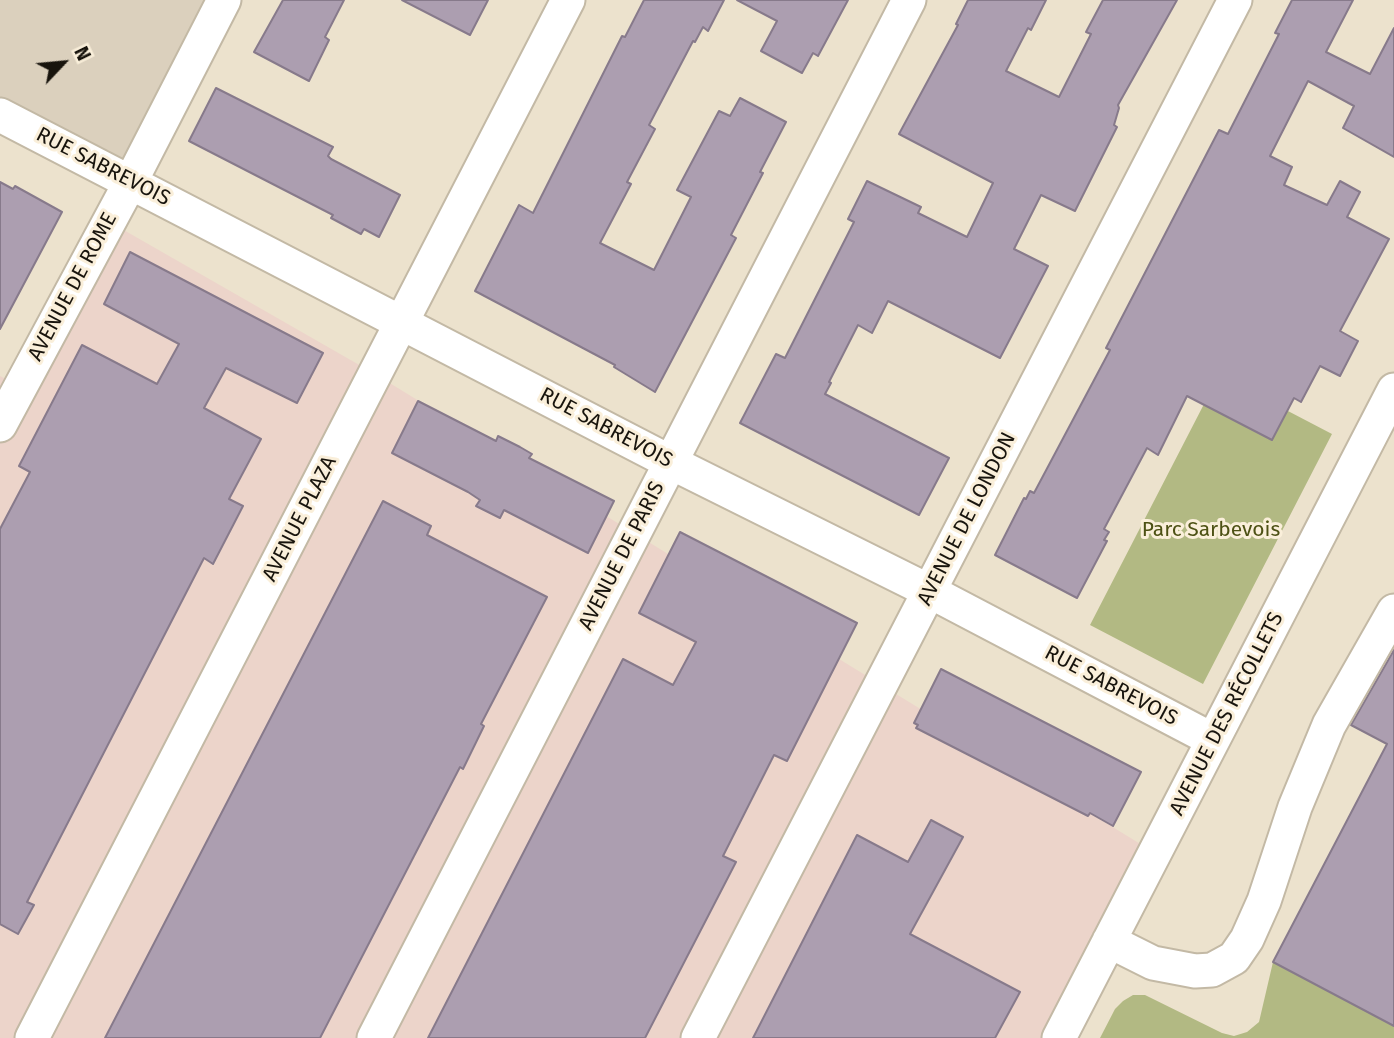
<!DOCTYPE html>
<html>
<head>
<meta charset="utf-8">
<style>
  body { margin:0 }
  #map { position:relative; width:1394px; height:1038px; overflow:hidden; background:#ece2cd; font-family:"Fira Sans",sans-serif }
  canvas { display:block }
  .north { position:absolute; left:28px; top:28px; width:70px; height:70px; -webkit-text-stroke:5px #faefda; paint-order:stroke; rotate:64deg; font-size:19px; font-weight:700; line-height:28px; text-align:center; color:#18140d }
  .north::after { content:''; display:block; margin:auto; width:24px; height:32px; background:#18140d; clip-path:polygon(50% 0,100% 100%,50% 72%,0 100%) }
</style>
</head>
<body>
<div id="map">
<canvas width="1394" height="1038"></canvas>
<div class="north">N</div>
</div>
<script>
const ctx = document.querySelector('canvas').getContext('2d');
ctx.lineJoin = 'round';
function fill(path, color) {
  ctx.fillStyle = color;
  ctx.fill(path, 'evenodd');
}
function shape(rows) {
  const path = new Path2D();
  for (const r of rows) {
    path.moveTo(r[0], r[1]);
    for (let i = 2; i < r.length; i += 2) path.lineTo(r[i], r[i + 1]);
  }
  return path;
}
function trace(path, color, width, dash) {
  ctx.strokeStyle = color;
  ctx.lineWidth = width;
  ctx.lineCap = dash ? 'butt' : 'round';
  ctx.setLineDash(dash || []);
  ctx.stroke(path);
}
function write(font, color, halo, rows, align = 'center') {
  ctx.font = font + ' "Fira Sans",sans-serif';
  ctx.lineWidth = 6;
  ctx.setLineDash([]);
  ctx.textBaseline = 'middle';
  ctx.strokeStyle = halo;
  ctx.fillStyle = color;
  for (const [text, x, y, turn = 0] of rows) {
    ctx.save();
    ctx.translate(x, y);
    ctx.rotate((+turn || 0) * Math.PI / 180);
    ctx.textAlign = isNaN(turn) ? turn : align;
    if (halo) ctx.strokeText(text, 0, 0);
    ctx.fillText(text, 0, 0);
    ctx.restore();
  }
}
fill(shape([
  [108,221,375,374,1155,853,1059,1038,0,1038,0,376,20,386]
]), '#ecd4ca');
fill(shape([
  [0,0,223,0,131,181,0,115]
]), '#dbd0bd');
fill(shape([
  [1219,375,1332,434,1203,684,1090,625],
  [1273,962,1394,1026,1394,1038,1100,1038,1115,1009,1123,1001,1133,995,1145,995,1222,1033,1234,1036,1247,1032,1259,1022]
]), '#b2b983');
const building = shape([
  [283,0,344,0,325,37,329,40,309,81,254,52,283,0],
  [402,0,488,0,470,35,402,0],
  [644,0,724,0,708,31,703,27,695,42,693,41,649,125,655,129,627,182,631,184,600,243,654,270,691,197,677,190,719,111,730,116,740,98,786,122,760,172,763,173,731,235,736,238,655,392,614,367,615,365,475,291,519,205,533,213,622,36,625,37,644,0],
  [737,0,848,0,818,56,813,53,802,73,761,51,777,21,737,0],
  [968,0,1046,0,1031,30,1028,28,1006,71,1059,97,1091,34,1086,32,1103,0,1177,0,1118,105,1119,108,1114,125,1117,127,1075,211,1041,195,1014,249,1048,266,1000,358,888,301,872,333,858,325,829,382,831,383,825,394,949,458,919,515,740,423,776,354,785,358,854,222,848,219,867,181,921,207,918,213,967,237,993,183,899,134,958,25,956,24,968,0],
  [1292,0,1353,0,1326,52,1370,74,1394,28,1394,157,1343,128,1354,106,1308,81,1270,156,1292,167,1284,185,1327,205,1340,181,1360,192,1347,217,1389,239,1340,331,1358,341,1340,376,1320,366,1301,402,1294,398,1272,440,1187,396,1158,455,1147,448,1104,529,1109,532,1104,540,1107,541,1077,598,995,555,1024,498,1026,499,1030,491,1034,493,1110,350,1106,348,1219,130,1228,134,1279,34,1275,33,1292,0],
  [216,88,333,147,328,156,331,159,400,195,379,237,364,229,361,234,331,218,333,215,189,141,216,88],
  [0,182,13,189,15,186,62,212,0,329,0,182],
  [130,252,323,353,297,403,226,368,204,408,261,439,229,499,243,506,213,564,204,558,27,902,34,905,18,934,0,924,0,529,30,472,19,466,82,345,157,384,179,344,104,304,130,252],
  [418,401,496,441,498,436,520,447,532,454,529,458,614,501,588,553,504,510,500,518,476,506,480,500,468,492,392,453,418,401],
  [383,501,431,526,427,535,547,597,481,724,484,726,463,769,460,767,320,1038,105,1038,383,501],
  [680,532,857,623,787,761,774,755,723,856,736,862,645,1038,428,1038,623,659,673,685,696,642,639,613,680,532],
  [1394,650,1394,1026,1273,962,1387,744,1351,725,1394,650],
  [941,669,1141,772,1113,826,1090,813,1088,816,916,728,918,725,914,723,941,669],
  [931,820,963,837,910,934,1020,992,995,1038,753,1038,857,835,908,862,931,820]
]);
fill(building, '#ac9eb0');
trace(building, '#877a8b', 2);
const minor = shape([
  [0,115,670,462,929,591,1213,740],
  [0,425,131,181,224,0],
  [1109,941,1153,963,1195,971,1212,970,1234,958,1247,939,1264,901,1295,807,1329,725,1394,611],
  [32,1038,568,0],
  [374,1038,909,0],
  [698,1038,1235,0],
  [1059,1038,1394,390]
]);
trace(minor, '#c3b9a5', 37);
trace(minor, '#fff', 33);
write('21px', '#18140d', '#faefda', [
  ["RUE SABREVOIS",103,167,27],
  ["AVENUE DE ROME",73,287,-62],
  ["RUE SABREVOIS",606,428,28],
  ["AVENUE PLAZA",300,519,-63],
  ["AVENUE DE LONDON",967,519,-63],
  ["AVENUE DE PARIS",622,556,-63],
  ["RUE SABREVOIS",1111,686,28],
  ["AVENUE DES RÉCOLLETS",1227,714,-63]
]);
write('21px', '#4d5114', '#faefda', [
  ["Parc Sarbevois",1211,530]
]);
</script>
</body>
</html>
